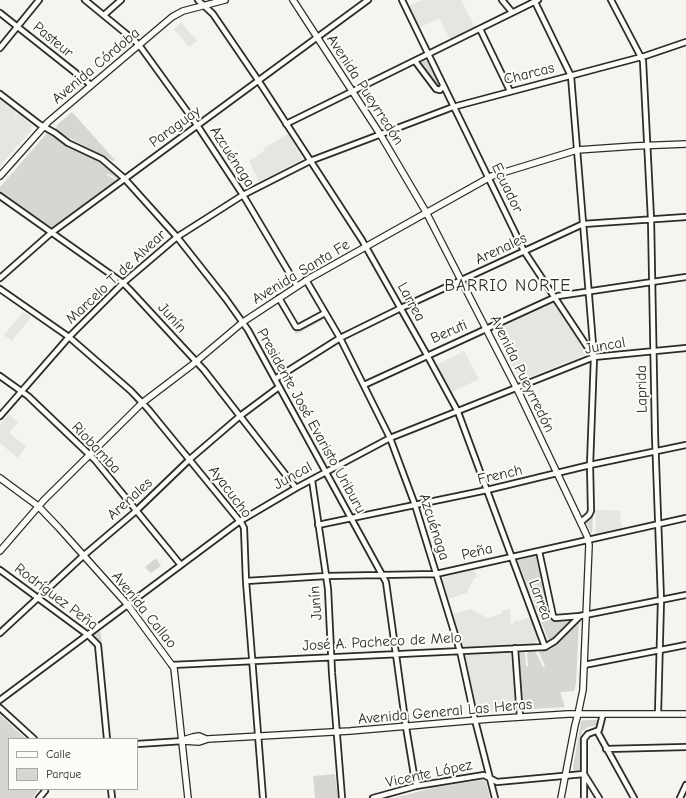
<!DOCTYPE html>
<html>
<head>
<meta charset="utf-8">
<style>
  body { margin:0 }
  #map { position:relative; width:686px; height:798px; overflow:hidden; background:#f5f4ef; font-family:"Comic Neue",sans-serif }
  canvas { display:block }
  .legend { position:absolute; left:8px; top:738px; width:130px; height:52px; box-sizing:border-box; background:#fdfcf7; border:1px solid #a9a8a5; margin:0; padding:5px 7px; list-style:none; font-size:12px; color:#2b2b2b }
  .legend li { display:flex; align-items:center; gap:8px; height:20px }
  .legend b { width:20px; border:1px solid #a9a8a5 }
</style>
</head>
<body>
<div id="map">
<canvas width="686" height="798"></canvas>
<ul class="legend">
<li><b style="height:5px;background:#fdfcf7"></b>Calle</li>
<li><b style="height:11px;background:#d7d6d2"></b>Parque</li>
</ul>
</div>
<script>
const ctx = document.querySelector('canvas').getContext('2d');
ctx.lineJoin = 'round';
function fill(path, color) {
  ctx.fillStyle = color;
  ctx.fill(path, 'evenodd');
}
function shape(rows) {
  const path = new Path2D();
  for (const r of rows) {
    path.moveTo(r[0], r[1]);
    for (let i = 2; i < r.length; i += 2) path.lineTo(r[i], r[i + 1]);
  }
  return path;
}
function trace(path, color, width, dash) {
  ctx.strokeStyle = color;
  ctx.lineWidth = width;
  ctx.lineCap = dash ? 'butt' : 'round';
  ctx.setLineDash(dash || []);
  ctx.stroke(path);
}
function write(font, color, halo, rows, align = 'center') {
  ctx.font = font + ' "Comic Neue",sans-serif';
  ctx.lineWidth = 4;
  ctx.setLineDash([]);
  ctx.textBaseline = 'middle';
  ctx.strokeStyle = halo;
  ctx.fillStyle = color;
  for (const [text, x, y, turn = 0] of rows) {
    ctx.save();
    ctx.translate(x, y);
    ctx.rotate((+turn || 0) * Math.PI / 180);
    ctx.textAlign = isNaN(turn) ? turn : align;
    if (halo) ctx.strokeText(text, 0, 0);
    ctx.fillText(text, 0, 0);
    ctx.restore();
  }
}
fill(shape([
  [422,0,461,0,475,27,450,39,439,18,419,28,409,6],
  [181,22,197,41,189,47,174,29],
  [0,98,17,112,14,115,16,116,18,113,33,126,30,128,32,130,3,162,3,163,0,167],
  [288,134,303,159,259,182,249,161,263,152,264,148],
  [550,301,553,301,585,351,585,355,520,381,495,328],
  [23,312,31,317,12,341,4,335],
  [464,351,479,379,451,393,436,365],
  [9,414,18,422,9,433,26,447,17,458,0,443,0,424],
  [596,510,621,511,620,519,623,531,595,537],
  [473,570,475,571,477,577,474,578,467,593,448,599,442,579,443,577],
  [471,609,487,618,501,614,503,610,510,609,511,625,513,624,513,622,518,620,519,621,530,617,539,638,533,645,464,649,462,647,452,614],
  [512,651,516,709,475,713,464,657,466,653]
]), '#e6e5e0');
fill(shape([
  [424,60,427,61,440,86,439,87,437,88,418,64],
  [72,112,115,160,113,161,58,132,56,129,57,125],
  [48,132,53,134,68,147,87,156,98,159,120,178,118,181,113,176,107,174,107,175,113,178,117,182,54,229,51,230,47,229,0,193,0,187],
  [286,303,298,323,319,312,323,320,296,334,280,307],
  [593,514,592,533,591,532,586,522],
  [535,555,537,557,553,621,554,622,569,619,570,620,553,641,548,639,518,561,519,560],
  [156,558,161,566,151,573,145,567],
  [578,623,579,623,576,683,574,691,560,692,565,707,516,710,512,653,523,652,525,653,526,666,528,666,527,653,529,652,535,651,543,667,545,666,539,653,540,651,551,649],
  [100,630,102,645,93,635],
  [0,715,26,739,9,739,9,789,39,789,33,798,2,798,0,797],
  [583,720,599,720,597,726,588,727,582,731,581,769,579,771,575,772,573,768,581,722],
  [335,774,338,798,315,798,313,776],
  [482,780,486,782,490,798,394,798,436,787]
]), '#d7d6d2');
const minor = shape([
  [85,0,135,41,142,49,197,125,243,195,297,286],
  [198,0,213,14,258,80,362,240,427,355,458,412,545,647],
  [402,0,524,251,594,357],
  [502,0,512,12],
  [534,0,571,76,594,357,590,465,591,511,589,515,581,522],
  [611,0,643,61,651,219,655,435,661,600,658,714],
  [0,13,91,85],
  [104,15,121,0],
  [480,29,510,91],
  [0,48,39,0],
  [415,61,436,89,440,90,443,86],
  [0,94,39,124,55,133,68,143,102,159,124,178,177,237,226,299,248,330,386,582,406,727,415,781,417,784,416,786],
  [286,124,538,0],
  [0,196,123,283,130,290,204,370,296,488],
  [0,278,51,233,368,0],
  [306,280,340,338,390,438,415,505,460,651,475,720,495,798],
  [0,289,69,337,131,391,148,409,242,524,244,528,246,581,263,798],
  [279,298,296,327,299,327,325,313],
  [0,376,28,396,95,460,180,564],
  [275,379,340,338,401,308,583,224,686,217],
  [364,385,558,296,686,277],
  [0,416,69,337,123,283,177,237,243,195,310,161,453,107,645,56,686,42],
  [312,480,328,589,332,673,342,798],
  [318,525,487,490,590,465,686,445],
  [539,551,553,616,555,618,580,616,686,595],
  [0,570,88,635,98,645,107,739],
  [246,581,326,576,436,574,686,518],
  [0,633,83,556,136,511,190,459,240,416,279,387],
  [515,648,520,717],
  [172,665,545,647,555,641,580,616],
  [584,665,686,645],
  [0,700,240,521,296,488,390,438,594,357,686,348],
  [0,708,34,739],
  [597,731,634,798],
  [137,744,183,741],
  [606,749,686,747],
  [584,774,599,798],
  [111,789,112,798],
  [39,798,45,791],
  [373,798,416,786,484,775,497,782,584,774],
  [584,798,584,739,588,734,599,730,603,714],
  [680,798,686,785]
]);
const major = shape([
  [293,0,380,134,426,212,519,393,587,536,589,545,583,690,578,714,575,725,561,798],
  [0,176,48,122,172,17,183,11,225,0],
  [0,478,38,506,59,528,127,604,174,668,188,798],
  [0,551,44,500,142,403,192,365,243,322,310,278,492,176,577,150,635,146,686,144],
  [183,740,193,737,199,736,206,739],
  [183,741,199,742,208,739,350,731,490,719,568,714,686,714]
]);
trace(minor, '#2b2b2b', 8);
trace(major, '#2b2b2b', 8);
trace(minor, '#fdfcf7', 4.5);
trace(major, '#fdfcf7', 5.5);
write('15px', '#2b2b2b', '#fdfcf7', [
  ["Pasteur",53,40,39],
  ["Avenida Córdoba",96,66,-40],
  ["Charcas",529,74,-14],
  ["Avenida Pueyrredón",365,90,57],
  ["Paraguay",175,127,-36],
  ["Azcuénaga",232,157,57],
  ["Ecuador",507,188,64],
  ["Arenales",501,249,-25],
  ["Avenida Santa Fe",301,272,-31],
  ["Marcelo T. de Alvear",116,277,-43],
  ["Larrea",411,302,61],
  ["Junín",172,318,48],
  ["Beruti",449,332,-24],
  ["Juncal",605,346,-10],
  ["Avenida Pueyrredón",522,374,64],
  ["Laprida",642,389,-91],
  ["Presidente José Evaristo Uriburu",311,421,61],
  ["Riobamba",96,448,47],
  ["French",500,475,-13],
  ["Juncal",293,476,-29],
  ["Ayacucho",230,492,53],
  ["Arenales",130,499,-42],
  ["Azcuénaga",434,527,72],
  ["Peña",477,552,-13],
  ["Rodríguez Peña",56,597,37],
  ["Larrea",540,600,70],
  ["Junín",316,603,-94],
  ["Avenida Callao",144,610,51],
  ["José A. Pacheco de Melo",382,642,-3],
  ["Avenida General Las Heras",445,712,-5],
  ["Vicente López",429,774,-12]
]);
ctx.letterSpacing = '1px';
write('17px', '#2b2b2b', '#fdfcf7', [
  ["BARRIO NORTE",508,286]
]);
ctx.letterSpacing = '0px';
</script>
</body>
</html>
